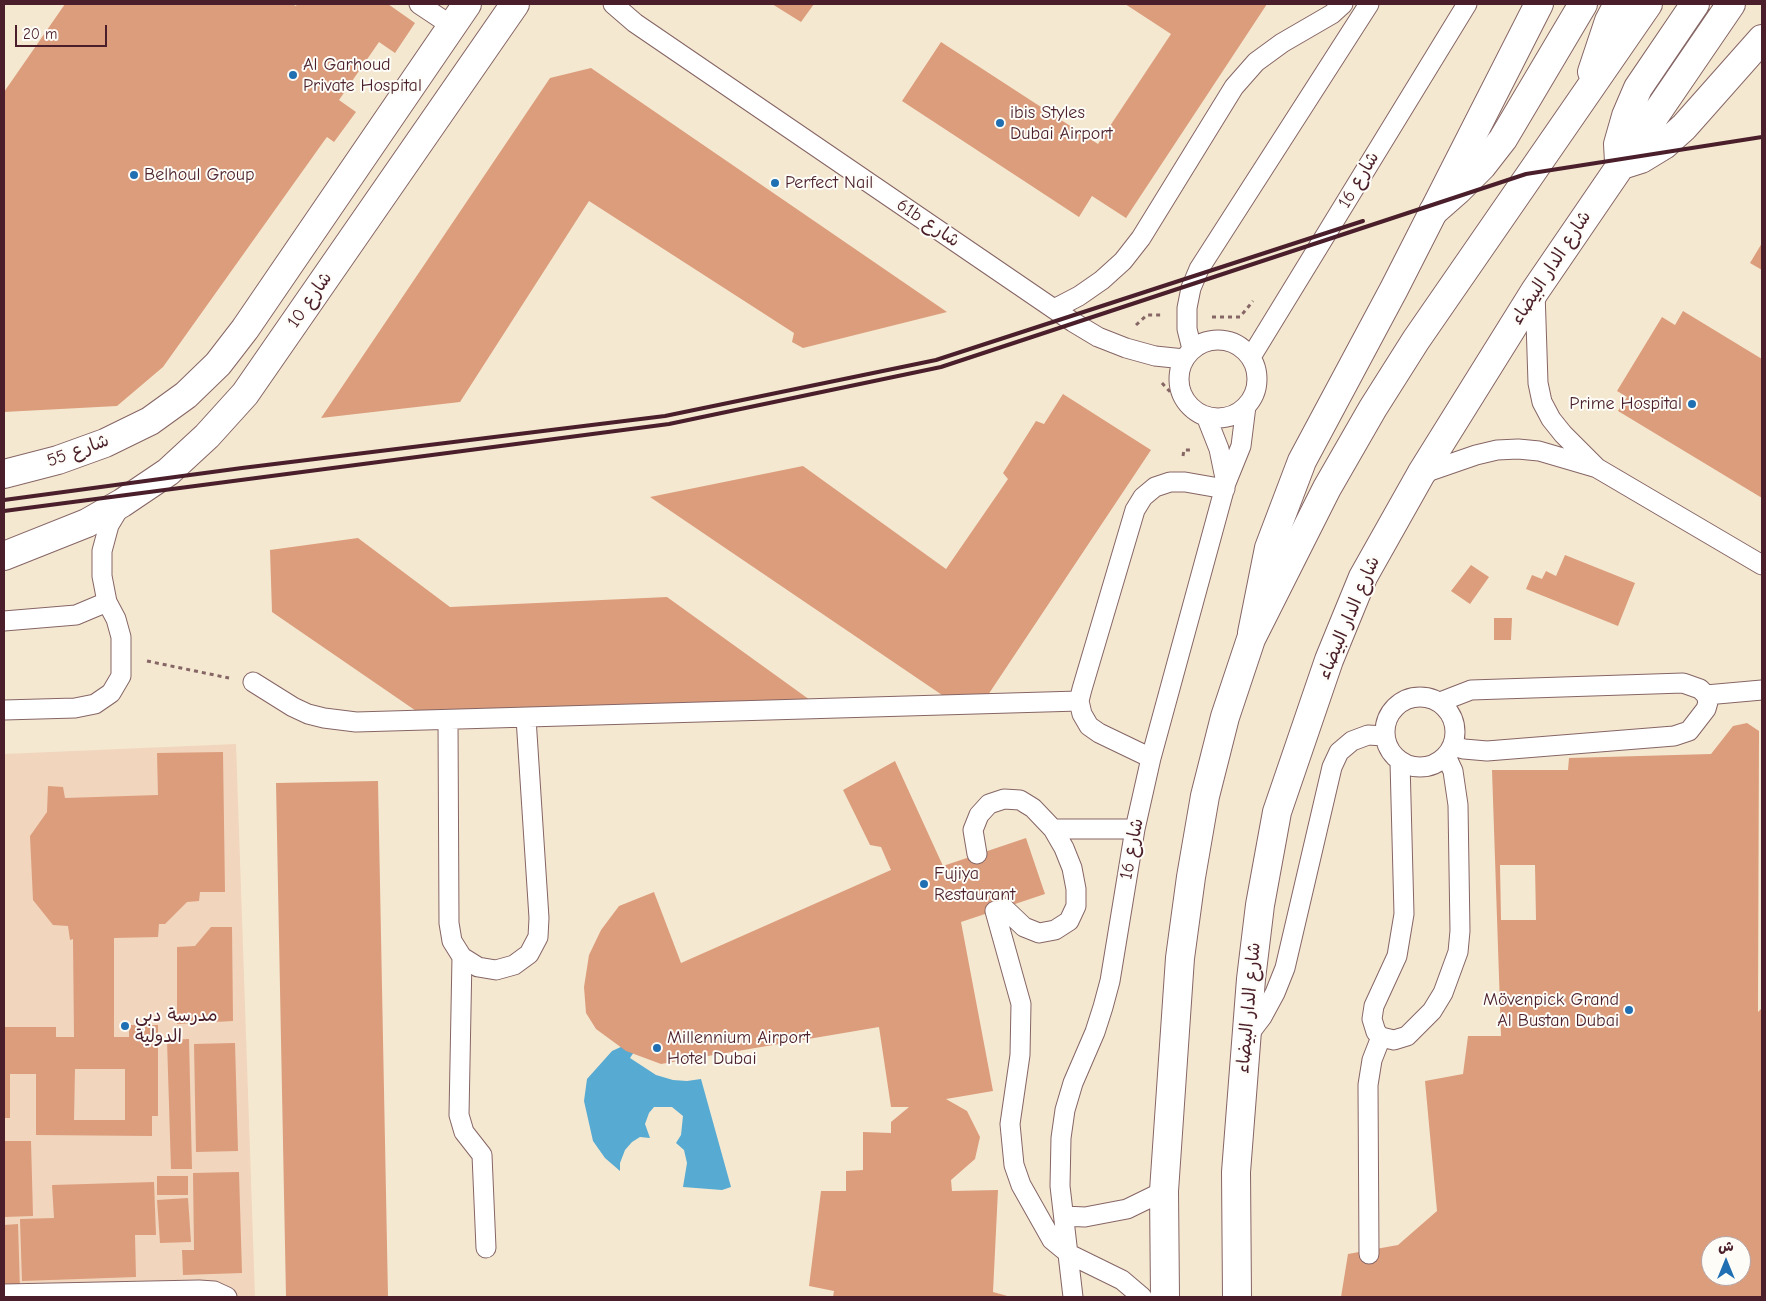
<!DOCTYPE html>
<html>
<head>
<meta charset="utf-8">
<style>
  body { margin:0 }
  #map { position:relative; width:1766px; height:1301px; overflow:hidden; background:#f4e8d1; font-family:"Comic Neue","Playpen Sans Arabic",sans-serif }
  canvas { display:block }
  .frame { position:absolute; inset:0; border:5px solid #4a1f2b; pointer-events:none }
  .north { position:absolute; left:1701px; top:1236px; width:50px; height:50px; box-sizing:border-box; background:#fdfcf7; border:1px solid #b5a4a5; border-radius:50%; rotate:0deg; font-size:14px; font-weight:700; line-height:20px; text-align:center; color:#4a1f2b }
  .north::after { content:''; display:block; margin:auto; width:18px; height:22px; background:#1f6fb2; clip-path:polygon(50% 0,100% 100%,50% 72%,0 100%) }
  .scale { position:absolute; left:15px; top:25px; width:92px; height:22px; box-sizing:border-box; border:2px solid #4a1f2b; border-top:0; padding-left:6px; font-size:15px; line-height:18px; white-space:nowrap; color:#4a1f2b; -webkit-text-stroke:4px #fdfcf7; paint-order:stroke }
</style>
</head>
<body>
<div id="map">
<canvas width="1766" height="1301"></canvas>
<div class="frame"></div>
<div class="north">ش</div>
<div class="scale">20 m</div>
</div>
<script>
const ctx = document.querySelector('canvas').getContext('2d');
ctx.lineJoin = 'round';
function fill(path, color) {
  ctx.fillStyle = color;
  ctx.fill(path, 'evenodd');
}
function shape(rows) {
  const path = new Path2D();
  for (const r of rows) {
    if (r.length === 3) {
      path.moveTo(r[0] + r[2], r[1]);
      path.arc(r[0], r[1], r[2], 0, 2 * Math.PI);
      continue;
    }
    path.moveTo(r[0], r[1]);
    for (let i = 2; i < r.length; i += 2) path.lineTo(r[i], r[i + 1]);
  }
  return path;
}
function trace(path, color, width, dash) {
  ctx.strokeStyle = color;
  ctx.lineWidth = width;
  ctx.lineCap = dash ? 'butt' : 'round';
  ctx.setLineDash(dash || []);
  ctx.stroke(path);
}
function write(font, color, halo, rows, align = 'center') {
  ctx.font = font + ' "Comic Neue","Playpen Sans Arabic",sans-serif';
  ctx.lineWidth = 4;
  ctx.setLineDash([]);
  ctx.textBaseline = 'middle';
  ctx.strokeStyle = halo;
  ctx.fillStyle = color;
  for (const [text, x, y, turn = 0] of rows) {
    ctx.save();
    ctx.translate(x, y);
    ctx.rotate((+turn || 0) * Math.PI / 180);
    ctx.textAlign = isNaN(turn) ? turn : align;
    if (halo) ctx.strokeText(text, 0, 0);
    ctx.fillText(text, 0, 0);
    ctx.restore();
  }
}
fill(shape([
  [236,744,255,1297,4,1297,4,754]
]), '#f1d5bd');
fill(shape([
  [623,1046,634,1052,630,1058,656,1075,673,1080,687,1081,701,1079,731,1187,722,1190,683,1187,687,1163,684,1150,676,1143,681,1135,683,1116,672,1107,654,1107,649,1113,645,1124,650,1138,640,1137,632,1142,625,1150,620,1163,620,1171,605,1158,593,1141,584,1101,587,1079,612,1051]
]), '#57aad2');
fill(shape([
  [65,4,292,4,296,6,297,4,388,4,415,23,395,53,379,42,339,100,356,112,334,142,327,137,324,141,163,367,117,406,4,412,4,92],
  [772,4,814,4,801,22],
  [1125,4,1267,4,1126,218,1092,196,1079,217,902,101,941,42,1098,144,1171,34],
  [591,68,947,312,803,348,792,342,794,333,589,201,460,402,321,418,550,78],
  [1762,243,1762,270,1750,263],
  [1683,311,1762,359,1762,498,1618,411,1627,397,1617,391,1662,317,1675,325],
  [1063,394,1151,450,986,698,945,697,650,497,803,466,946,569,1008,479,1003,473,1036,421,1044,424],
  [358,538,450,607,667,597,810,700,422,715,272,612,270,550],
  [1565,555,1635,583,1618,626,1526,589,1532,575,1542,579,1546,571,1556,576],
  [1471,565,1489,577,1470,604,1451,591],
  [1494,618,1512,618,1511,640,1494,640],
  [1747,723,1759,731,1758,1012,1762,1008,1762,1297,1341,1297,1348,1254,1398,1245,1437,1211,1425,1081,1463,1074,1468,1036,1501,1036,1492,770,1568,770,1569,758,1711,754,1733,726],
  [1500,865,1535,865,1536,920,1501,920],
  [1711,1246,1741,1246,1741,1276,1711,1276],
  [223,752,225,892,200,892,199,901,187,902,165,924,159,924,158,937,114,938,114,1037,129,1037,129,1025,158,1025,158,1116,152,1116,152,1136,36,1135,36,1074,10,1074,10,1118,4,1118,4,1027,56,1027,56,1037,74,1037,73,939,70,940,68,926,53,925,33,900,30,836,47,812,48,786,63,787,65,798,158,795,157,753],
  [75,1069,125,1069,125,1120,74,1120],
  [895,761,943,866,1026,838,1045,894,961,922,993,1091,946,1099,967,1111,980,1137,975,1159,951,1180,952,1191,998,1190,993,1292,1011,1297,833,1297,834,1291,809,1286,821,1191,846,1191,846,1171,863,1170,863,1132,891,1133,891,1122,909,1107,891,1107,879,1027,661,1064,626,1051,596,1029,586,1013,584,987,589,955,601,930,619,906,654,892,681,963,891,870,881,847,870,845,843,790],
  [378,781,388,1297,286,1297,276,783],
  [211,927,232,927,233,1021,177,1024,177,947,195,946],
  [189,1039,192,1169,171,1169,167,1040],
  [235,1043,238,1151,196,1152,194,1044],
  [4,1141,31,1141,33,1216,4,1217],
  [239,1172,242,1273,183,1275,182,1250,194,1250,193,1173],
  [157,1176,188,1176,188,1195,157,1195],
  [154,1182,156,1235,135,1235,136,1277,22,1281,20,1219,54,1218,52,1185],
  [188,1198,191,1242,160,1243,157,1200],
  [18,1224,20,1290,4,1291,4,1225]
]), '#dc9d7c');
const service = shape([
  [419,4,452,26],
  [613,4,635,23,1073,322,1098,337,1126,348,1155,356,1184,359],
  [1535,291,1538,383,1542,402,1551,419,1563,434,1596,467],
  [1054,309,1079,296,1102,280,1123,261,1141,238,1234,87,1256,62,1282,43,1332,14,1343,4],
  [1218,379,39],
  [1192,349,1187,329,1187,308,1191,288,1199,269,1369,4],
  [1251,357,1467,4],
  [1206,416,1219,449,1226,483],
  [1421,474,1476,455,1497,450,1518,449,1539,451,1597,468,1762,565],
  [4,621,76,615,107,602],
  [253,682,293,707,308,714,324,718,356,722,1079,701],
  [1706,695,1762,690],
  [1420,732,35],
  [1440,702,1471,690,1683,683,1700,689,1706,695,1708,702,1706,709,1689,731,1674,736,1487,751,1464,749,1453,746],
  [4,710,75,708,95,704,111,693,121,676,121,637,116,619,107,602,102,576,102,551,109,525,121,505],
  [448,720,449,923,452,941,462,957,478,967,496,970,514,965,529,954,538,937,539,918,526,718],
  [1151,758,1099,733,1089,726,1082,714,1079,701,1082,689,1135,510,1143,497,1155,487,1170,482,1185,482,1225,489],
  [1400,762,1404,914,1397,956,1374,1006,1372,1019,1376,1032,1381,1037,1394,1040,1407,1036,1432,1011,1443,993,1458,952,1460,931,1458,805,1453,771,1446,756],
  [1053,829,1135,829],
  [977,854,973,830,979,815,989,804,1004,799,1020,800,1033,808,1053,829,1064,848,1072,868,1076,889,1076,906,1069,921,1055,930,1039,933,1024,927,1004,908],
  [995,911,1021,1004,1020,1055,1010,1124,1014,1165,1021,1185,1052,1240,1069,1254,1122,1280,1142,1297],
  [462,957,459,1115,464,1132,482,1155,486,1248],
  [1246,1038,1262,1017,1275,993,1285,968,1332,767,1339,752,1352,741,1368,735,1384,736],
  [1064,1216,1085,1217,1127,1209,1164,1191],
  [1369,1254,1368,1085,1372,1060,1381,1037],
  [4,1294,199,1290,214,1291,227,1297],
  [1073,1297,1060,1186,1061,1138,1065,1110,1073,1083,1095,1032,1103,1007,1110,981,1135,829,1151,758,1226,483,1241,446,1246,406]
]);
const tertiary = shape([
  [4,474,58,460,105,443,150,421,186,395,218,364,245,329,467,4],
  [4,556,87,523,122,503,168,472,207,436,245,394,515,4]
]);
const secondary = shape([
  [1252,633,1269,548,1302,461,1394,289,1539,4]
]);
const primary = shape([
  [1592,72,1609,21,1618,4],
  [1619,162,1618,144,1626,116,1638,88,1695,4],
  [1619,166,1641,159,1664,145,1684,127,1762,39],
  [1433,212,1458,190,1482,166,1503,139,1583,4],
  [1165,1297,1164,1191,1180,958,1191,877,1205,796,1225,717,1251,639,1327,488,1373,408,1416,340,1648,4],
  [1237,1297,1236,1172,1251,979,1260,905,1277,812,1329,660,1363,577,1421,474,1535,291,1731,4]
]);
trace(service, '#866565', 21);
trace(tertiary, '#866565', 30);
trace(secondary, '#866565', 30);
trace(primary, '#866565', 30);
trace(shape([
  [1212,317,1240,317,1253,301],
  [1136,325,1147,315,1161,315],
  [1162,383,1183,406],
  [1183,456,1184,450,1193,450],
  [147,661,229,678]
]), '#866565', 3, [4, 4]);
trace(service, '#fff', 19);
trace(tertiary, '#fff', 28);
trace(secondary, '#fff', 28);
trace(primary, '#fff', 28);
trace(shape([
  [4,500,242,468,665,416,936,360,1363,221],
  [4,511,669,424,941,367,1526,174,1762,137]
]), '#4a1f2b', 4);
for (const [x, y, r, color] of [
  [293,75,5,"#1f6fb2"],
  [1000,123,5,"#1f6fb2"],
  [134,175,5,"#1f6fb2"],
  [775,183,5,"#1f6fb2"],
  [1692,404,5,"#1f6fb2"],
  [924,884,5,"#1f6fb2"],
  [1629,1010,5,"#1f6fb2"],
  [125,1026,5,"#1f6fb2"],
  [657,1048,5,"#1f6fb2"]
]) {
  const dot = new Path2D();
  dot.arc(x, y, r, 0, 2 * Math.PI);
  ctx.fillStyle = color;
  ctx.fill(dot);
  trace(dot, '#fdfcf7', 2);
}
write('18px', '#4a1f2b', '#fdfcf7', [
  ["Al Garhoud",303,65],
  ["Private Hospital",303,86],
  ["ibis Styles",1010,113],
  ["Dubai Airport",1010,134],
  ["Belhoul Group",144,175],
  ["Perfect Nail",785,183],
  ["Prime Hospital",1682,404,"right"],
  ["Fujiya",934,874],
  ["Restaurant",934,895],
  ["Mövenpick Grand",1619,1000,"right"],
  ["Al Bustan Dubai",1619,1021,"right"],
  ["مدرسة دبي",135,1016],
  ["الدولية",135,1037],
  ["Millennium Airport",667,1038],
  ["Hotel Dubai",667,1059]
], 'left');
write('18px', '#4a1f2b', '#fdfcf7', [
  ["شارع 16",1359,180,-59],
  ["61b شارع",928,223,34],
  ["شارع الدار البيضاء",1551,268,-57],
  ["شارع 10",310,300,-55],
  ["شارع 55",78,451,-20],
  ["شارع الدار البيضاء",1349,618,-67],
  ["شارع 16",1132,849,-79],
  ["شارع الدار البيضاء",1249,1008,-85]
]);
</script>
</body>
</html>
